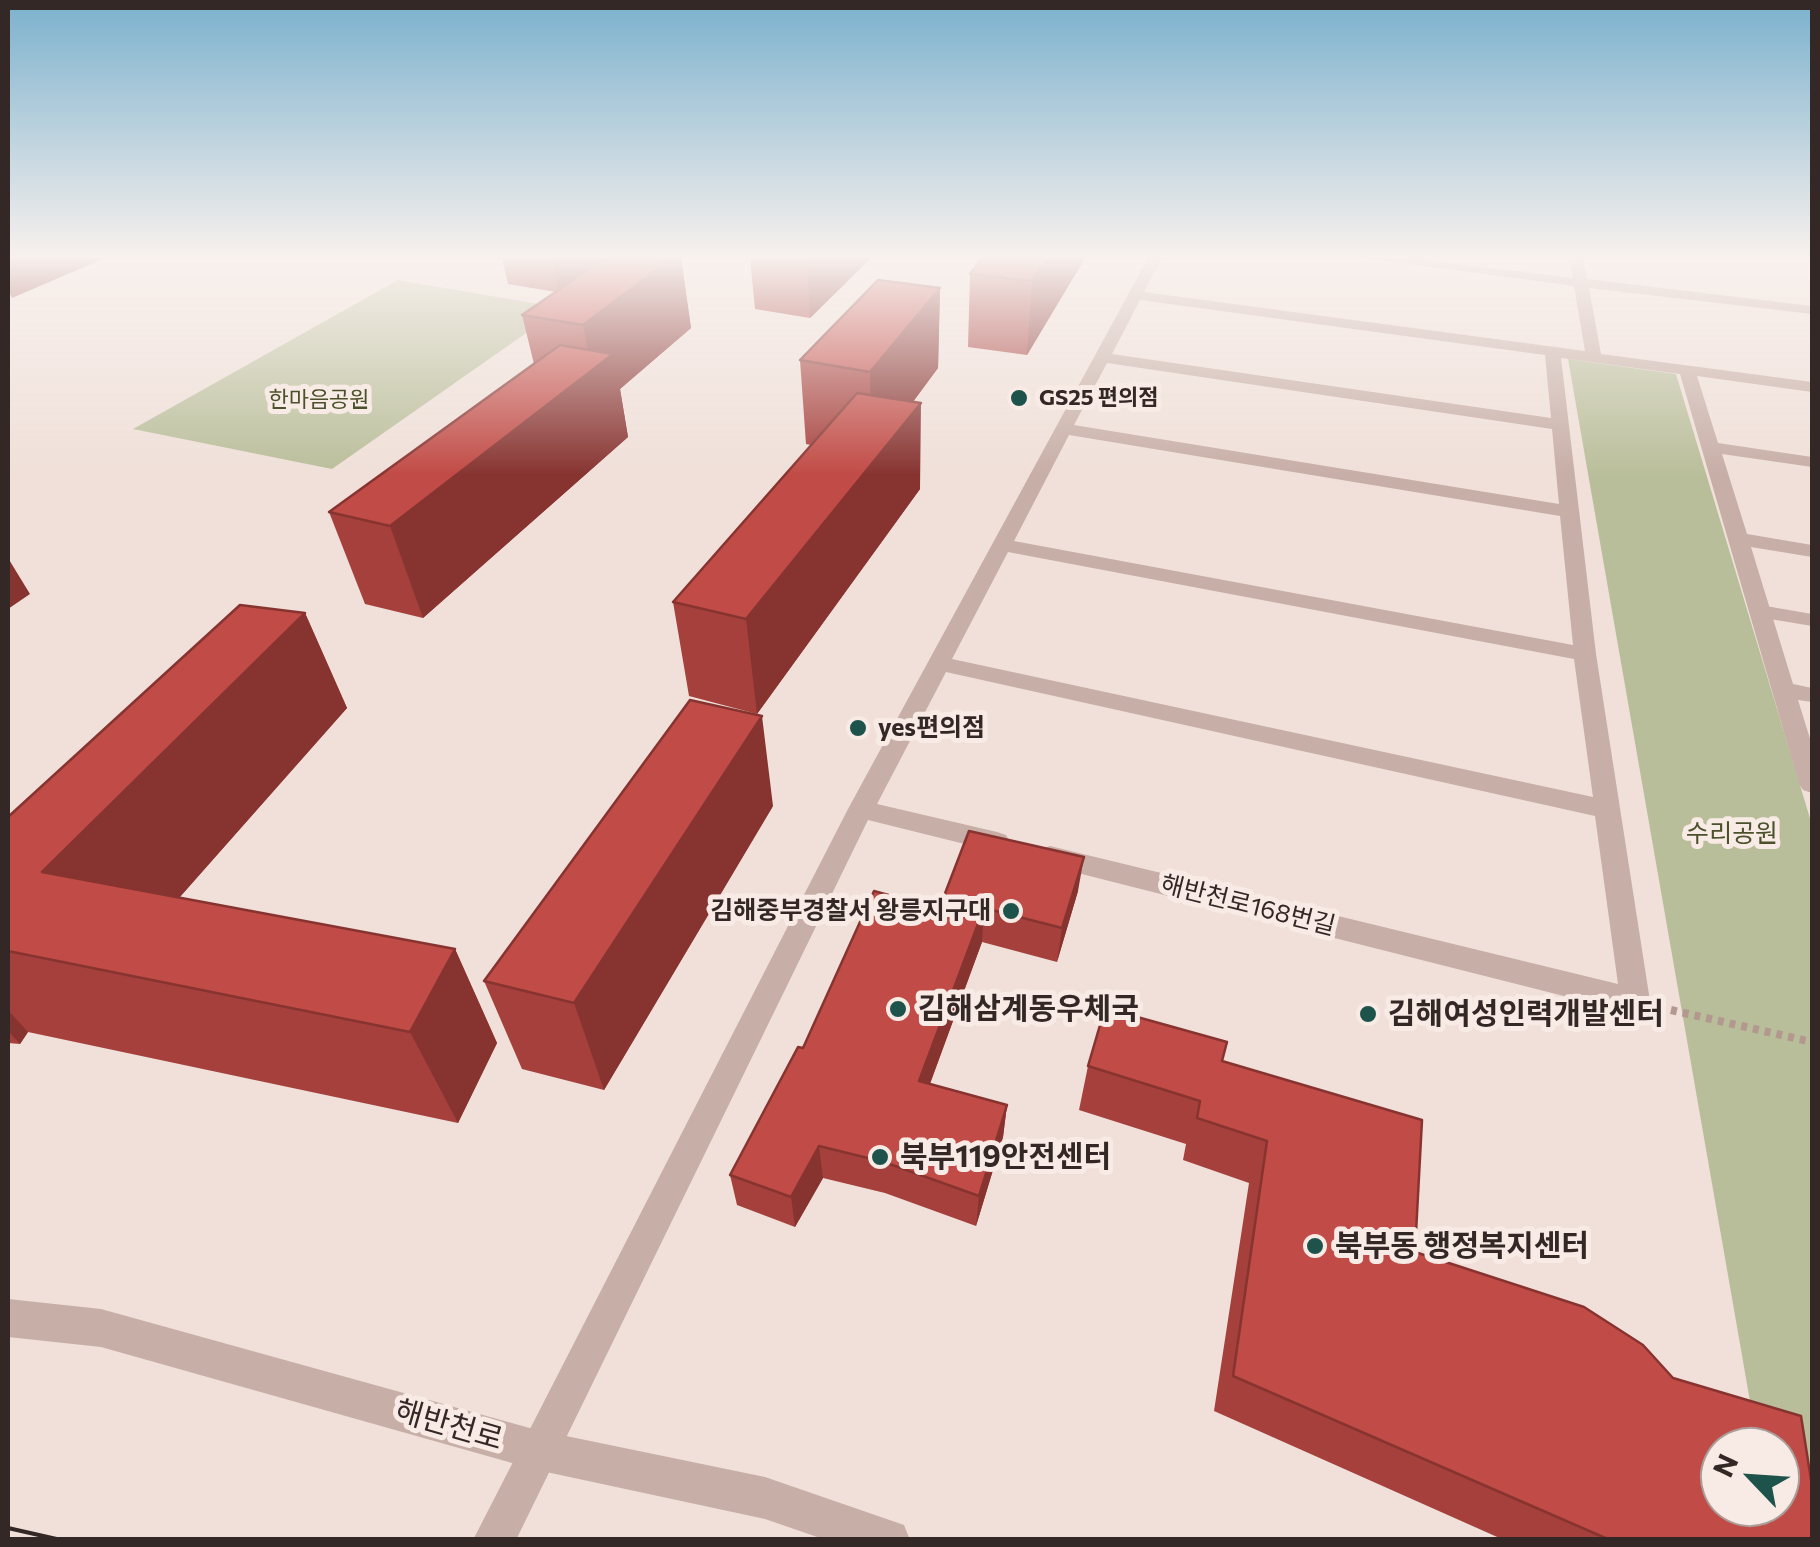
<!DOCTYPE html>
<html>
<head>
<meta charset="utf-8">
<style>
  body { margin:0 }
  #map { position:relative; width:1820px; height:1547px; overflow:hidden; background:#f0e0d9; font-family:Commissioner,sans-serif }
  canvas { display:block }
  .frame { position:absolute; inset:0; border:10px solid #342826; pointer-events:none }
  .north { position:absolute; left:1700px; top:1427px; width:100px; height:100px; box-sizing:border-box; background:#f8ebe5; border:2px solid #aa9d99; border-radius:50%; rotate:295deg; font-size:28px; font-weight:700; line-height:40px; text-align:center; color:#342826 }
  .north::after { content:''; display:block; margin:auto; width:35px; height:45px; background:#1e534c; clip-path:polygon(50% 0,100% 100%,50% 72%,0 100%) }
</style>
</head>
<body>
<div id="map">
<canvas width="1820" height="1547"></canvas>
<div class="frame"></div>
<div class="north">N</div>
</div>
<script>
const ctx = document.querySelector('canvas').getContext('2d');
ctx.lineJoin = 'round';
function fill(path, color) {
  ctx.fillStyle = color;
  ctx.fill(path, 'evenodd');
}
function shape(rows) {
  const path = new Path2D();
  for (const r of rows) {
    path.moveTo(r[0], r[1]);
    for (let i = 2; i < r.length; i += 2) path.lineTo(r[i], r[i + 1]);
  }
  return path;
}
function trace(path, color, width, dash) {
  ctx.strokeStyle = color;
  ctx.lineWidth = width;
  ctx.lineCap = dash ? 'butt' : 'round';
  ctx.setLineDash(dash || []);
  ctx.stroke(path);
}
function write(font, color, halo, rows, align = 'center') {
  ctx.font = font + ' Commissioner,"Noto Sans KR",sans-serif';
  ctx.lineWidth = 10;
  ctx.setLineDash([]);
  ctx.textBaseline = 'middle';
  ctx.strokeStyle = halo;
  ctx.fillStyle = color;
  for (const [text, x, y, turn = 0] of rows) {
    ctx.save();
    ctx.translate(x, y);
    ctx.rotate((+turn || 0) * Math.PI / 180);
    ctx.textAlign = isNaN(turn) ? turn : align;
    if (halo) ctx.strokeText(text, 0, 0);
    ctx.fillText(text, 0, 0);
    ctx.restore();
  }
}
fill(shape([
  [398,280,562,308,332,469,133,429],
  [1568,359,1676,374,1812,825,1812,1539,1780,1507,1780,1447,1758,1447]
]), '#b9be9a');
trace(shape([
  [1671,1010,1812,1042]
]), '#b39890', 8, [6, 6]);
fill(shape([
  [1760,605,1812,614,1812,626,1752,616,1749,611,1752,606,1760,605]
]), '#c7aea6');
fill(shape([
  [1148,258,1162,258,1144,292,1585,351,1574,286,1364,258,1409,258,1573,278,1569,258,1583,258,1587,279,1812,306,1812,314,1589,288,1601,354,1812,382,1812,392,1697,376,1718,443,1812,457,1812,467,1722,454,1747,534,1812,545,1812,557,1751,547,1793,684,1812,688,1812,702,1798,700,1812,745,1812,793,1803,790,1799,784,1680,374,1561,358,1596,654,1650,1001,1646,1010,1635,1014,1050,866,1041,863,1037,856,1041,849,1050,846,1618,984,1595,816,946,672,877,804,997,832,1006,835,1010,842,1006,849,997,852,868,820,516,1540,473,1540,848,809,1148,258],
  [1140,300,1545,355,1551,418,1112,354,1140,300],
  [1107,363,1552,429,1559,504,1074,425,1107,363],
  [1069,435,1560,516,1573,645,1014,541,1069,435],
  [1008,552,1574,659,1593,797,952,659,1008,552]
]), '#c7aea6');
fill(shape([
  [8,1299,101,1309,537,1430,765,1477,904,1525,910,1540,826,1540,765,1519,537,1470,101,1347,8,1337,8,1299]
]), '#c7aea6');
trace(shape([
  [8,1528,61,1540]
]), '#342826', 4);
fill(shape([
  [502,258,681,258,691,328,620,389,628,437,423,618,365,604,329,512,534,364,522,315,556,292,508,284],
  [750,258,871,258,810,318,755,309],
  [982,258,1085,258,1027,355,968,347,970,274],
  [940,288,938,368,913,402,920,489,757,714,689,696,673,602,811,445,806,444,800,360],
  [305,613,347,708,179,898,455,949,497,1043,458,1123,28,1032,20,1044,8,1043,8,817],
  [773,806,604,1090,522,1069,484,981],
  [1078,891,1057,962,982,942,930,1084,1007,1105,1003,1137,976,1226,885,1193,823,1178,795,1227,737,1205,730,1175,803,1048,939,909],
  [1222,1061,1415,1252,1812,1540,1504,1540,1214,1411,1249,1183,1183,1160,1186,1144,1079,1110,1088,1066]
]), '#a6403c');
fill(shape([
  [8,258,105,258,12,298,8,289],
  [552,258,608,258,559,292],
  [672,258,681,258,691,328,620,389,628,437,423,618,390,526,592,370,583,325],
  [807,258,871,258,810,318],
  [1047,258,1085,258,1027,355,1032,281],
  [940,288,938,368,872,456,870,372],
  [921,403,920,489,757,714,746,619],
  [8,558,30,594,8,609],
  [305,613,347,708,117,968,42,872],
  [762,716,773,806,604,1090,574,1003],
  [1084,857,1078,891,1057,962,1062,928],
  [984,908,982,942,919,1113,919,1081],
  [455,949,497,1043,458,1123,410,1032],
  [8,1010,28,1032,20,1044,8,1031],
  [1007,1105,1003,1137,976,1226,979,1196],
  [819,1146,823,1178,795,1227,791,1197]
]), '#873431');
const building = shape([
  [605,258,672,258,583,325,522,315,605,258],
  [982,258,1047,258,1032,281,970,274,982,258],
  [878,280,940,288,870,372,800,360,878,280],
  [560,345,613,354,390,526,329,512,560,345],
  [857,393,921,403,746,619,673,602,857,393],
  [240,605,305,613,42,872,455,949,410,1032,8,951,8,817,240,605],
  [690,700,762,716,574,1003,484,981,690,700],
  [969,831,1084,857,1062,928,984,908,919,1081,1007,1105,979,1196,884,1162,819,1146,791,1197,730,1175,798,1047,803,1048,874,891,939,909,969,831],
  [1105,1008,1227,1042,1222,1061,1422,1120,1415,1252,1584,1307,1643,1345,1673,1378,1801,1416,1812,1486,1812,1540,1610,1540,1233,1376,1267,1141,1197,1118,1200,1101,1088,1066,1105,1008],
  [1720,1447,1780,1447,1780,1507,1720,1507,1720,1447]
]);
fill(building, '#c14b46');
trace(building, '#873431', 2.5);
const sky = ctx.createLinearGradient(0, 0, 0, 475);
sky.addColorStop(0, '#7bb1cd');
sky.addColorStop(0.54, '#f8f1ee');
sky.addColorStop(1, '#f8f1ee00');
ctx.fillStyle = sky;
ctx.fillRect(0, 0, 1820, 475);
for (const [x, y, r, color] of [
  [1019,398,10,"#1e534c"],
  [858,728,10,"#1e534c"],
  [1011,911,10,"#1e534c"],
  [898,1009,10,"#1e534c"],
  [1368,1014,10,"#1e534c"],
  [880,1157,10,"#1e534c"],
  [1315,1246,10,"#1e534c"]
]) {
  const dot = new Path2D();
  dot.arc(x, y, r, 0, 2 * Math.PI);
  ctx.fillStyle = color;
  ctx.fill(dot);
  trace(dot, '#f8ebe5', 4);
}
write('bold 22px', '#342826', '#f8ebe5', [
  ["GS25 편의점",1039,398]
], 'left');
write('22px', '#4b512b', '#f8ebe5', [
  ["한마음공원",319,400]
]);
write('bold 25px', '#342826', '#f8ebe5', [
  ["yes편의점",878,728],
  ["김해중부경찰서 왕릉지구대",991,911,"right"]
], 'left');
write('25px', '#4b512b', '#f8ebe5', [
  ["수리공원",1732,834]
]);
write('25px', '#342826', '#f8ebe5', [
  ["해반천로168번길",1248,905,14]
]);
write('bold 30px', '#342826', '#f8ebe5', [
  ["김해삼계동우체국",918,1009],
  ["김해여성인력개발센터",1388,1014],
  ["북부119안전센터",900,1157],
  ["북부동 행정복지센터",1335,1246]
], 'left');
write('30px', '#342826', '#f8ebe5', [
  ["해반천로",449,1425,16]
]);
</script>
</body>
</html>
